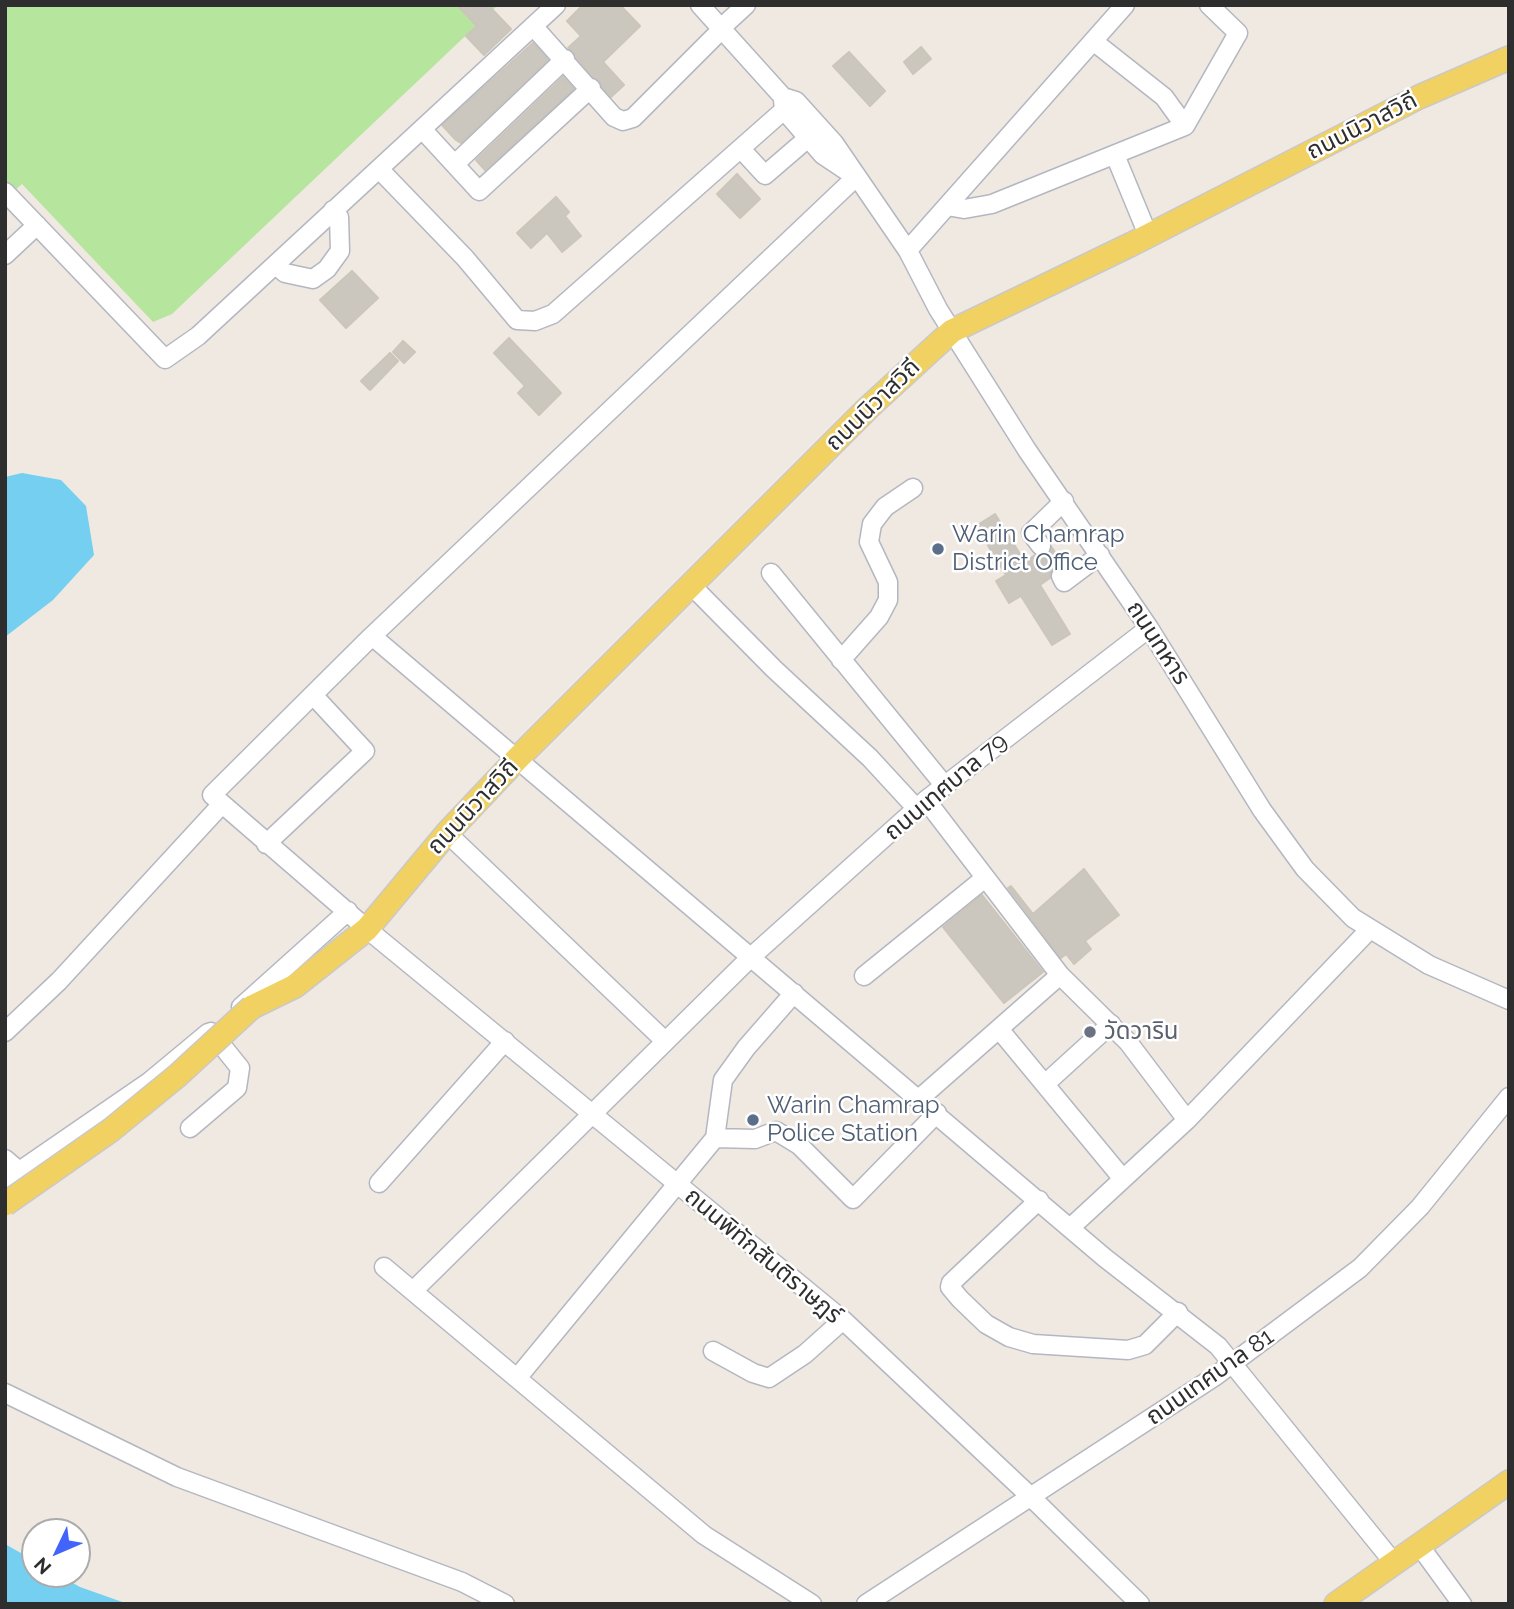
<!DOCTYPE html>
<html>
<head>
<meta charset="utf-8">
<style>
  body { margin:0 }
  #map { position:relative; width:1514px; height:1609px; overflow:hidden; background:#efe9e1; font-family:Raleway,sans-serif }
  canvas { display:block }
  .frame { position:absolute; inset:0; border:7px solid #2e2e2e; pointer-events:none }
  .north { position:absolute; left:21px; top:1518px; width:70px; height:70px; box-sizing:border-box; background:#fff; border:2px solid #ababab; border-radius:50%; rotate:226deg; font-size:19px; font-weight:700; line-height:28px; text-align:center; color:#2e2e2e }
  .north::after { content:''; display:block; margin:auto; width:24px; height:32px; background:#4264fb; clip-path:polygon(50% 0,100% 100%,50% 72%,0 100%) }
</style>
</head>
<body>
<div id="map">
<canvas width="1514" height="1609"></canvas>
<div class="frame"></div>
<div class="north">N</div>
</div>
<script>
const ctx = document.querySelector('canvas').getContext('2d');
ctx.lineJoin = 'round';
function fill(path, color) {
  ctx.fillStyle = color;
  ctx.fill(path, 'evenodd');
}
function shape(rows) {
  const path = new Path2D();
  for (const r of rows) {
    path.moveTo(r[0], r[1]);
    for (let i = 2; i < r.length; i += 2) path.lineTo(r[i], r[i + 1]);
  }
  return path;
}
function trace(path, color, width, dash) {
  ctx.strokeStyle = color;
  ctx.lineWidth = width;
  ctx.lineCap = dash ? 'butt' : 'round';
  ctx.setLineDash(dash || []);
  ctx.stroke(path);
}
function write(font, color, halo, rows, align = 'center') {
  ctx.font = font + ' Raleway,"Noto Sans Thai",sans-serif';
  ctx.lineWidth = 5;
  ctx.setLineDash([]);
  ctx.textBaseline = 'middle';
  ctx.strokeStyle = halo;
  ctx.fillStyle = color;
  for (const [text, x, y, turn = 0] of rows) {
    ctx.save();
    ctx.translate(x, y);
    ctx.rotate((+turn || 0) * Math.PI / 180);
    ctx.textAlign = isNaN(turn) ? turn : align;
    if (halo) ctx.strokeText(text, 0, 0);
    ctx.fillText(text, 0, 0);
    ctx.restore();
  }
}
fill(shape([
  [5,5,498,5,172,314,153,322,22,184,5,199]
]), '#b6e59e');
fill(shape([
  [22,473,61,480,86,506,94,555,53,600,5,637,5,477],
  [5,1544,35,1561,35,1574,57,1574,80,1587,128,1604,5,1604]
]), '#75cff0');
const building = shape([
  [457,5,488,5,511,29,484,55,466,36,477,26,457,5],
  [583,5,620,5,640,26,603,62,624,85,611,97,568,48,581,36,567,21,583,5],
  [533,43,548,60,461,143,456,140,442,125,533,43],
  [921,47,931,59,913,74,904,62,921,47],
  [849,52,885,91,870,106,833,66,849,52],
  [563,77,574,89,485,170,476,160,563,77],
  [737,174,760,199,740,218,717,194,737,174],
  [556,197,569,212,565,216,581,236,562,252,547,233,531,248,517,233,556,197],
  [352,271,378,298,346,328,320,300,352,271],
  [509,338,561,393,539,415,518,393,525,386,494,353,509,338],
  [403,341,415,352,404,363,393,352,403,341],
  [390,353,398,361,370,390,361,381,390,353],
  [995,514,1025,562,1035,555,1047,555,1052,548,1063,565,1055,566,1050,578,1040,585,1070,634,1052,645,1021,596,1009,603,996,581,1006,575,976,526,995,514],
  [1084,869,1119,915,1085,941,1091,949,1074,964,1066,954,1061,958,1008,888,1011,886,1033,914,1084,869],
  [982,895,1043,972,1004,1003,943,927,982,895]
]);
fill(building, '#cbc7bf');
trace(building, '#cbc5ba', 2);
trace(shape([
  [1041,546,1061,576]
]), '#c8c4bd', 18, [18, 9]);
const minor = shape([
  [700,5,783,97,796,101,834,143,908,251,938,309,1027,450,1149,628,1262,810,1305,869,1353,918,1429,965,1509,1000],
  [533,26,614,117,623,121,633,118,722,29],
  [721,28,746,5],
  [783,100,784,110,823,155,850,173],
  [1185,126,1238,33,1209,5],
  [422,129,479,191,591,88],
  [741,149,765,175,808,138],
  [1115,155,1148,235],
  [455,164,565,59],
  [379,169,465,258,517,320,535,321,553,314,784,110],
  [856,177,372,636,212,795,367,929,843,1320,1031,1497,1140,1604],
  [5,192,165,359,198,336,556,5],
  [947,206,964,209,992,204,1185,126,1164,97,1093,41],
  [908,250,1125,5],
  [5,255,37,225],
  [276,265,285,273,313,279,327,269,340,251,339,217,333,210],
  [1041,546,1031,533,1064,501],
  [771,573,945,786],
  [1061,576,1064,582,1100,555],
  [692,586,774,669,870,758,917,809],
  [372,636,1105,1258,1218,1346,1394,1563],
  [841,660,879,617,888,600,888,582,869,542,872,524,885,507,913,488],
  [447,833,664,1040],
  [266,844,365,751,313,695],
  [1060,975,1128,1042,1187,1120,1370,929],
  [864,976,985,878],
  [241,1007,348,911],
  [999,1029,1123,1179],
  [5,1032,59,981,222,804],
  [1045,1084,1111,1024],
  [919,1099,1060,975,926,800],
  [190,1128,237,1088,240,1068,211,1032],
  [715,1138,755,1139,776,1131,799,1145,853,1199,937,1113],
  [5,1159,19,1171],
  [5,1181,149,1082,208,1033],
  [379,1183,505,1041],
  [1039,1200,951,1283,950,1287,960,1299,986,1324,1009,1337,1033,1344,1128,1350,1145,1345,1178,1312],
  [1070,1228,1187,1120],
  [384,1267,704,1535,812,1604],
  [413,1291,751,957,926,800,1149,628],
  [713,1351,753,1373,769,1378,805,1354,843,1320],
  [518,1377,715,1138,723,1080,746,1048,794,993],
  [5,1393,177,1477,462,1582,505,1604],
  [1419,1545,1462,1604],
  [866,1604,1214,1377,1360,1268,1420,1207,1509,1097]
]);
const major = shape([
  [252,1007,295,986,367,929,447,833,516,760,868,408,952,331,1132,244,1419,97,1509,58],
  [1336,1604,1509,1482]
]);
trace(minor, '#b4b7c1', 21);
trace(major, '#c9c9c9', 26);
trace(minor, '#fff', 18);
trace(major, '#f2d163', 23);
const majorBridge = shape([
  [5,1204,111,1130,177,1076,252,1007]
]);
trace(majorBridge, '#c9c9c9', 26, []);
trace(majorBridge, '#f2d163', 23);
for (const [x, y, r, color] of [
  [938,549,7,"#5c6f8a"],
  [1090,1032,7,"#6b7280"],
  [753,1120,7,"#5c6f8a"]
]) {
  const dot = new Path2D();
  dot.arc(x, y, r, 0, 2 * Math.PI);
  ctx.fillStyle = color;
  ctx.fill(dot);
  trace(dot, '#fff', 2.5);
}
write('24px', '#2e2e2e', '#fff', [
  ["ถนนนิวาสวิถี",1362,126,-27],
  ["ถนนนิวาสวิถี",873,405,-44],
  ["ถนนทหาร",1158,643,57],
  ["ถนนเทศบาล 79",946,787,-40],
  ["ถนนนิวาสวิถี",473,807,-47],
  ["ถนนพิทักสันติราษฎร์",763,1256,40],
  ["ถนนเทศบาล 81",1210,1377,-35]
]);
write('24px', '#4e5e75', '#fff', [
  ["Warin Chamrap",952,535],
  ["District Office",952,563],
  ["Warin Chamrap",767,1106],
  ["Police Station",767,1134]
], 'left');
write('24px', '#5b616d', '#fff', [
  ["วัดวาริน",1104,1032]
], 'left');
</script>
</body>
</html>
